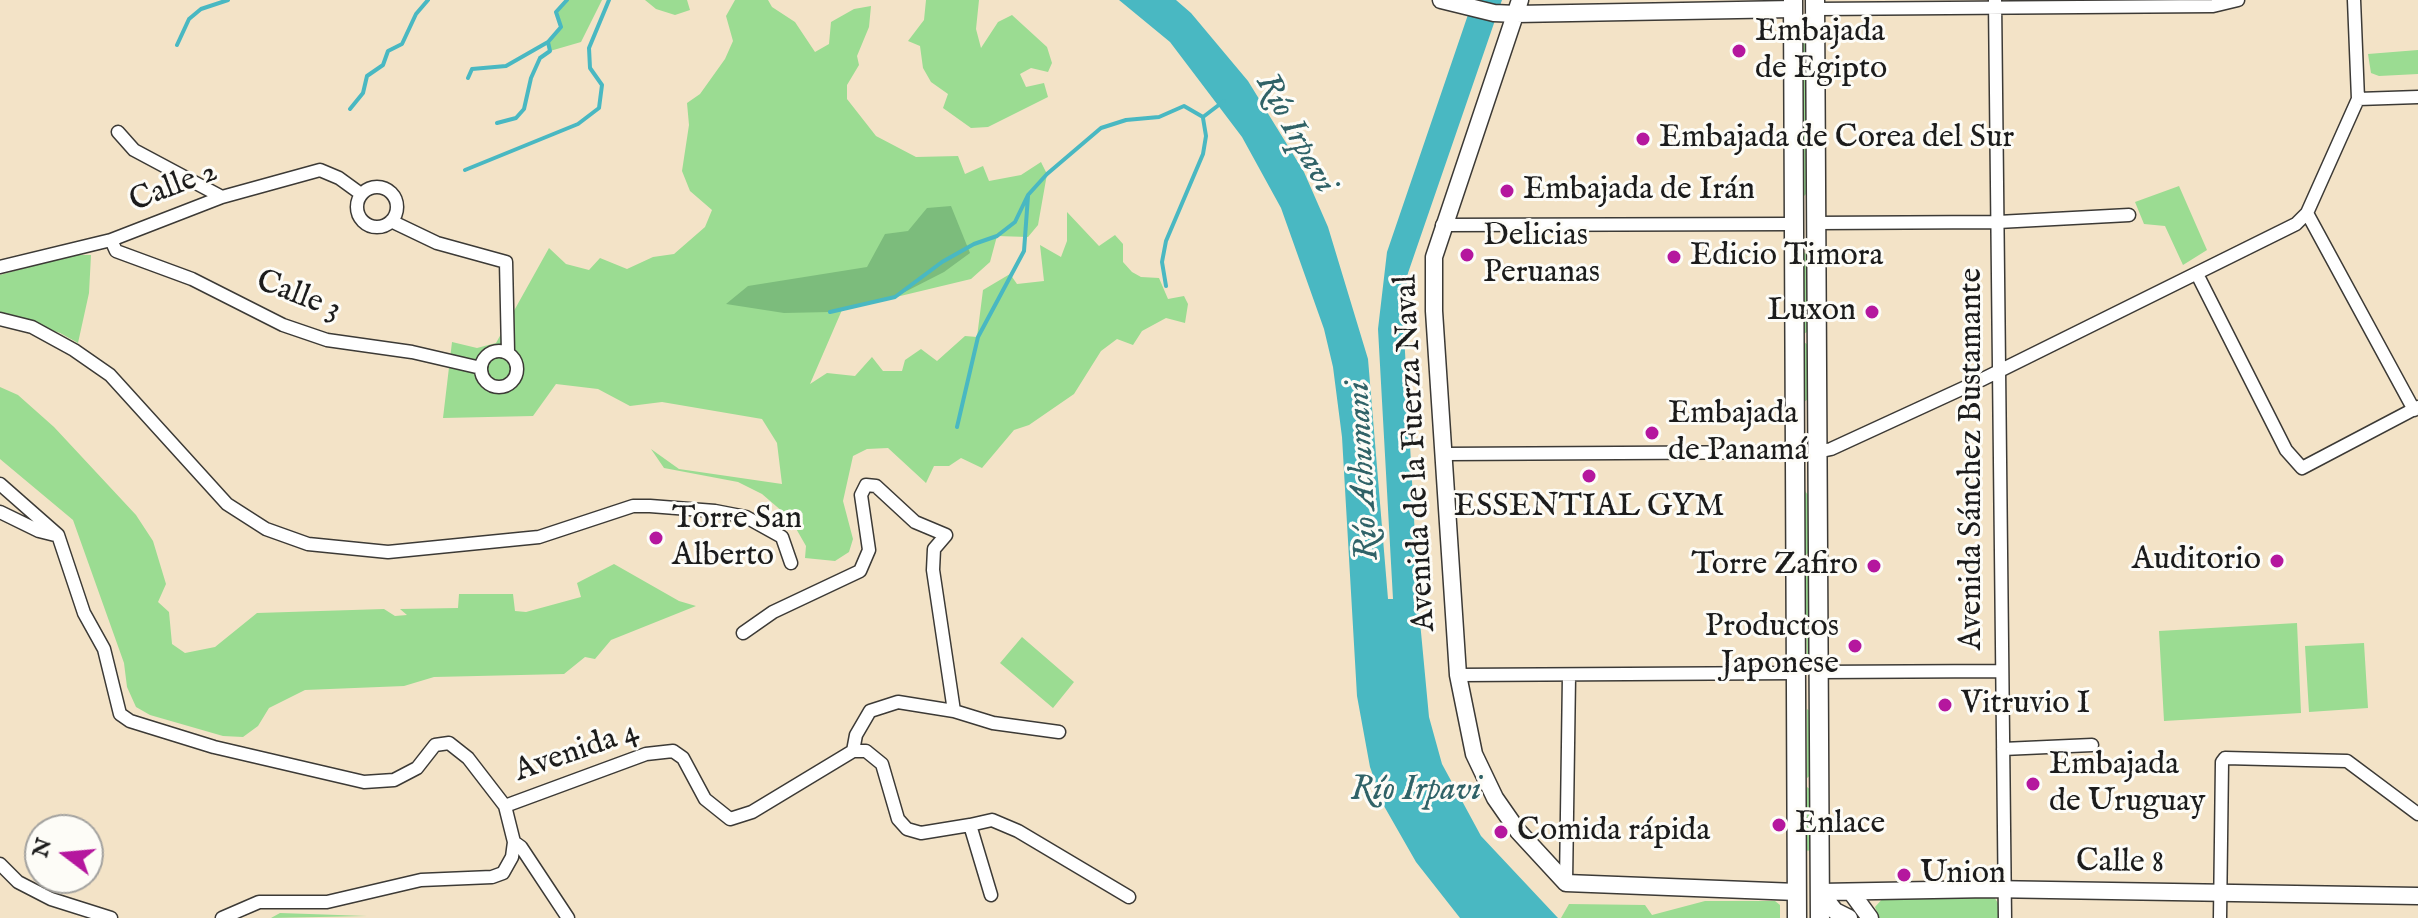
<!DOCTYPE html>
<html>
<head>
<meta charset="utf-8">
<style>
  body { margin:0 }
  #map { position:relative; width:2418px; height:918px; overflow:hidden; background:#f3e3c7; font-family:"IM FELL English",serif }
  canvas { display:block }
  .north { position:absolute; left:24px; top:814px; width:80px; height:80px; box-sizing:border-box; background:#fdfcf7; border:2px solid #a3a29f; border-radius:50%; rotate:286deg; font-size:22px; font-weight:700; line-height:32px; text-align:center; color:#1c1c1c }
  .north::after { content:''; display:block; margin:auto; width:28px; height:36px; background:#b5179e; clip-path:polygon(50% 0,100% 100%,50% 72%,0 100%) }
</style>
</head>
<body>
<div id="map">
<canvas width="2418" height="918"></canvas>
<div class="north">N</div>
</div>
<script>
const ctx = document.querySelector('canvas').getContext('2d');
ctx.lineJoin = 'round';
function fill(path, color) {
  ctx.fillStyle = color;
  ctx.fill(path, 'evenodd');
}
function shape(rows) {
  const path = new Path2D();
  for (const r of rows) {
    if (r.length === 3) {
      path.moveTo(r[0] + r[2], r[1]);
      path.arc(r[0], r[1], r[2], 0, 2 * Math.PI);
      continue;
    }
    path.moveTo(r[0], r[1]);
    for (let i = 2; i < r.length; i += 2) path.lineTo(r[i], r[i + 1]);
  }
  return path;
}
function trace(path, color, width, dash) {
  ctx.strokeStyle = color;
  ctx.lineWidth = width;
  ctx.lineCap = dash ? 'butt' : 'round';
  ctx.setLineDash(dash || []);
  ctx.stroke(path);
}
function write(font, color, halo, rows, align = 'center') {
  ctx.font = font + ' "IM FELL English",serif';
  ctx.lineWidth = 6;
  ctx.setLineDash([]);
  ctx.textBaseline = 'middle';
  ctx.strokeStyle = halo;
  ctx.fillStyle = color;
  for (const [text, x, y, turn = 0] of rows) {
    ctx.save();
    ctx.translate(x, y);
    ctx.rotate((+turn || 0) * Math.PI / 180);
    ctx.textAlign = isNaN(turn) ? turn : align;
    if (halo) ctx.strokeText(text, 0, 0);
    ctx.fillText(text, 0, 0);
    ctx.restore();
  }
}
fill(shape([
  [567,0,602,0,581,42,550,51,548,42,561,27,556,12],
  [645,0,687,0,690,10,675,15,656,9],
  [735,0,768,0,772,7,795,22,815,52,829,44,831,22,854,9,871,6,869,27,857,56,859,65,847,85,847,99,876,136,916,157,958,156,965,174,983,166,989,181,1021,175,1041,162,1047,174,1038,225,1028,237,997,236,990,262,971,279,842,310,810,384,827,373,855,376,872,357,883,371,902,371,905,360,921,349,937,361,965,336,977,337,983,290,1010,274,1017,284,1044,281,1040,245,1061,257,1067,241,1067,212,1099,246,1115,235,1123,244,1123,262,1132,272,1141,277,1159,278,1168,299,1184,296,1188,304,1185,323,1166,318,1142,331,1133,345,1117,339,1101,351,1074,394,1029,425,1014,430,982,468,961,458,949,466,934,466,926,483,888,448,867,449,853,456,843,501,853,539,849,552,835,561,805,558,806,546,790,518,762,494,738,482,664,468,651,449,679,469,782,484,777,443,762,419,662,402,630,406,598,389,556,384,533,416,443,418,452,342,477,348,496,343,549,248,566,264,589,270,600,258,627,269,653,257,674,254,705,227,712,210,690,191,682,171,689,125,687,103,700,94,725,59,733,41,726,16],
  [926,0,979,0,976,29,981,48,998,22,1012,15,1047,47,1052,63,1048,72,1031,68,1020,74,1026,87,1044,83,1048,97,988,127,971,128,943,108,948,94,931,82,923,68,920,46,908,41,924,20],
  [1801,38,1806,40,1807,193,1803,197,1800,195],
  [2418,50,2418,74,2379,76,2371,73,2368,54],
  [2179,186,2207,250,2183,265,2165,226,2144,224,2135,202],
  [1804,252,1807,255,1808,331,1804,334],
  [71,255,91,255,89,293,78,343,60,333,0,313,0,275],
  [1804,342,1808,345,1808,399,1804,402],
  [0,387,18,395,54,427,136,515,153,541,166,584,158,602,169,612,172,644,185,653,215,647,257,613,384,609,395,616,407,615,400,609,458,608,459,594,513,594,515,611,526,612,581,597,577,583,614,564,679,601,696,606,611,640,595,659,585,657,564,674,434,677,404,686,305,690,269,708,258,726,243,737,223,736,150,715,136,707,127,687,124,663,73,520,0,459],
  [1805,491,1808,495,1808,553,1805,556],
  [1805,564,1809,567,1811,661,1807,665],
  [2297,623,2301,713,2164,721,2159,631],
  [1022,637,1074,682,1053,708,1000,663],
  [2364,643,2368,708,2309,712,2305,646],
  [1807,709,1811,712,1811,775,1807,778],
  [1807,787,1811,790,1812,848,1808,851,1804,848],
  [1884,897,1994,897,1998,903,1999,918,1879,918,1875,907],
  [1705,901,1775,901,1780,905,1780,918,1561,918,1569,904,1645,905,1652,915],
  [280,913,367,916,271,918]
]), '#9bdc92');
fill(shape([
  [951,206,970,253,944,272,895,297,830,312,784,313,726,304,748,286,867,267,885,234,908,231,927,208]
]), '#7cbc7c');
fill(shape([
  [1119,0,1176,0,1191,13,1248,81,1304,172,1328,227,1368,359,1388,599,1393,599,1378,329,1387,252,1473,0,1502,0,1408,273,1403,315,1419,611,1429,717,1442,764,1481,836,1558,918,1460,918,1416,862,1384,806,1370,767,1357,696,1342,437,1333,367,1324,329,1281,208,1242,137,1170,42]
]), '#49b8c2');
trace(shape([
  [177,45,189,19,201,9,228,0],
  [468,78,472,69,506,66,548,42],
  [350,109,363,93,367,76,383,65,388,51,402,44,416,14,428,0],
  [497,123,516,118,524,109,531,78,540,58,550,51,548,42,561,27,556,12,567,0],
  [465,170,578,124,599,108,602,85,590,68,589,48,609,0],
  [1166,286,1162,262,1166,241,1203,154,1206,136,1203,118],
  [830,312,895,297,942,262,974,244,997,236,1015,222,1028,195,1047,174,1101,128,1126,120,1159,117,1184,106,1203,117,1224,101],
  [957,427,978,337,1024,251,1028,196]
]), '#49b8c2', 4);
const minor = shape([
  [1995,0,2005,918],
  [1815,9,2213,6,2238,0],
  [2358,99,2418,97],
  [118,132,134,150,222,197],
  [377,207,20],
  [2307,213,2414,410],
  [391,221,437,243,506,262,508,352],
  [1815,223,1998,222,2129,215],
  [1442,225,1792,224],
  [111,240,116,251,192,279,283,325,327,340,412,352,481,368],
  [0,267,111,240,222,197,320,170,339,178,361,194],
  [2197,274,2286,450,2302,468,2418,407],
  [0,319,32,327,74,350,110,375,227,504,266,529,308,544,388,552,539,537,633,506,650,506,715,511,746,517,782,537,791,563],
  [499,369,18],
  [1817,452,1831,449,1981,380,2296,224,2307,213,2358,99,2354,0],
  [1445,454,1793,452],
  [0,484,58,535,84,613,104,649,120,714,130,721,214,747,364,782,394,780,417,768,435,745,449,743,468,758,505,806,514,842,512,857,503,873,492,877,421,880,327,902,259,902,222,918],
  [0,512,39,531,55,535],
  [743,633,773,612,860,571,869,550,861,495,866,485,876,486,915,522,946,535,934,549,933,570,954,711],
  [1818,672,2000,671],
  [1458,675,1796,673],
  [2003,749,2092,745],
  [853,751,856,735,870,711,898,702,954,711,993,723,1059,732],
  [505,806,646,754,673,751,683,758,705,799,730,819,752,812,853,751,866,751,882,764,898,819,907,829,921,833,970,825,991,895],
  [970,825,992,820,1018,831,1129,897],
  [514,842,521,847,568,918],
  [0,864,18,882,51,899,111,918],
  [1566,883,1569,676],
  [2220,918,2222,762,2225,758,2347,761,2418,814]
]);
const secondary = shape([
  [1441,0,1494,13,1516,14,1793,9],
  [1520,0,1434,257,1434,311,1458,675,1474,754,1495,798,1518,831,1566,883,1797,892],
  [1820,892,1989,889,2418,896],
  [1820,892,1835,911,1849,918],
  [1851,892,1870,918]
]);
const primary = shape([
  [1793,0,1797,918],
  [1815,0,1820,918]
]);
trace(minor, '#3c3a36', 15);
trace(secondary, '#3c3a36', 19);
trace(primary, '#3c3a36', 21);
trace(minor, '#fff', 12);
trace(secondary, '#fff', 16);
trace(primary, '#fff', 18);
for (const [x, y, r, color] of [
  [1739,51,8,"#b5179e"],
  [1643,139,8,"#b5179e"],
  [1507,191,8,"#b5179e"],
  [1467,255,8,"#b5179e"],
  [1674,257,8,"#b5179e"],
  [1872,312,8,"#b5179e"],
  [1652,433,8,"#b5179e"],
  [1589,476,8,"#b5179e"],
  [656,538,8,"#b5179e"],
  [2277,561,8,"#b5179e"],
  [1874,566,8,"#b5179e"],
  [1855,646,8,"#b5179e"],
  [1945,705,8,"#b5179e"],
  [2033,784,8,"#b5179e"],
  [1779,825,8,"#b5179e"],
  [1501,832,8,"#b5179e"],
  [1904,875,8,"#b5179e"]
]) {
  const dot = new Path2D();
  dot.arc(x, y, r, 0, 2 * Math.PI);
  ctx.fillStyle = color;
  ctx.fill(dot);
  trace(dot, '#fdfcf7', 3);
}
write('32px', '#1c1c1c', '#fdfcf7', [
  ["Embajada",1755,33],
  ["de Egipto",1755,70],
  ["Embajada de Corea del Sur",1659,139],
  ["Embajada de Irán",1523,191],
  ["Delicias",1483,237],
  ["Peruanas",1483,274],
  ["Edicio Timora",1690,257],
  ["Luxon",1856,312,"right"],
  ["Embajada",1668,415],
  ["de Panamá",1668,452],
  ["ESSENTIAL GYM",1589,508,"center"],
  ["Torre San",672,520],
  ["Alberto",672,557],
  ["Auditorio",2261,561,"right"],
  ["Torre Zafiro",1858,566,"right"],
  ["Productos",1839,628,"right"],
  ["Japonese",1839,665,"right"],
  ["Vitruvio I",1961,705],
  ["Embajada",2049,766],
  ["de Uruguay",2049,803],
  ["Enlace",1795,825],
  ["Comida rápida",1517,832],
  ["Union",1920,875]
], 'left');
write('32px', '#1c1c1c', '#fdfcf7', [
  ["Calle 2",174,188,-21],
  ["Calle 3",298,297,21],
  ["Avenida de la Fuerza Naval",1417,453,-93],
  ["Avenida Sánchez Bustamante",1973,459,-90],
  ["Avenida 4",577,753,-19],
  ["Calle 8",2120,864,1]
]);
write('italic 34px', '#306267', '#fdfcf7', [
  ["Río Irpavi",1294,134,61],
  ["Río Achumani",1365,471,-93],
  ["Río Irpavi",1416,792]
]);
</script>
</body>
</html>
